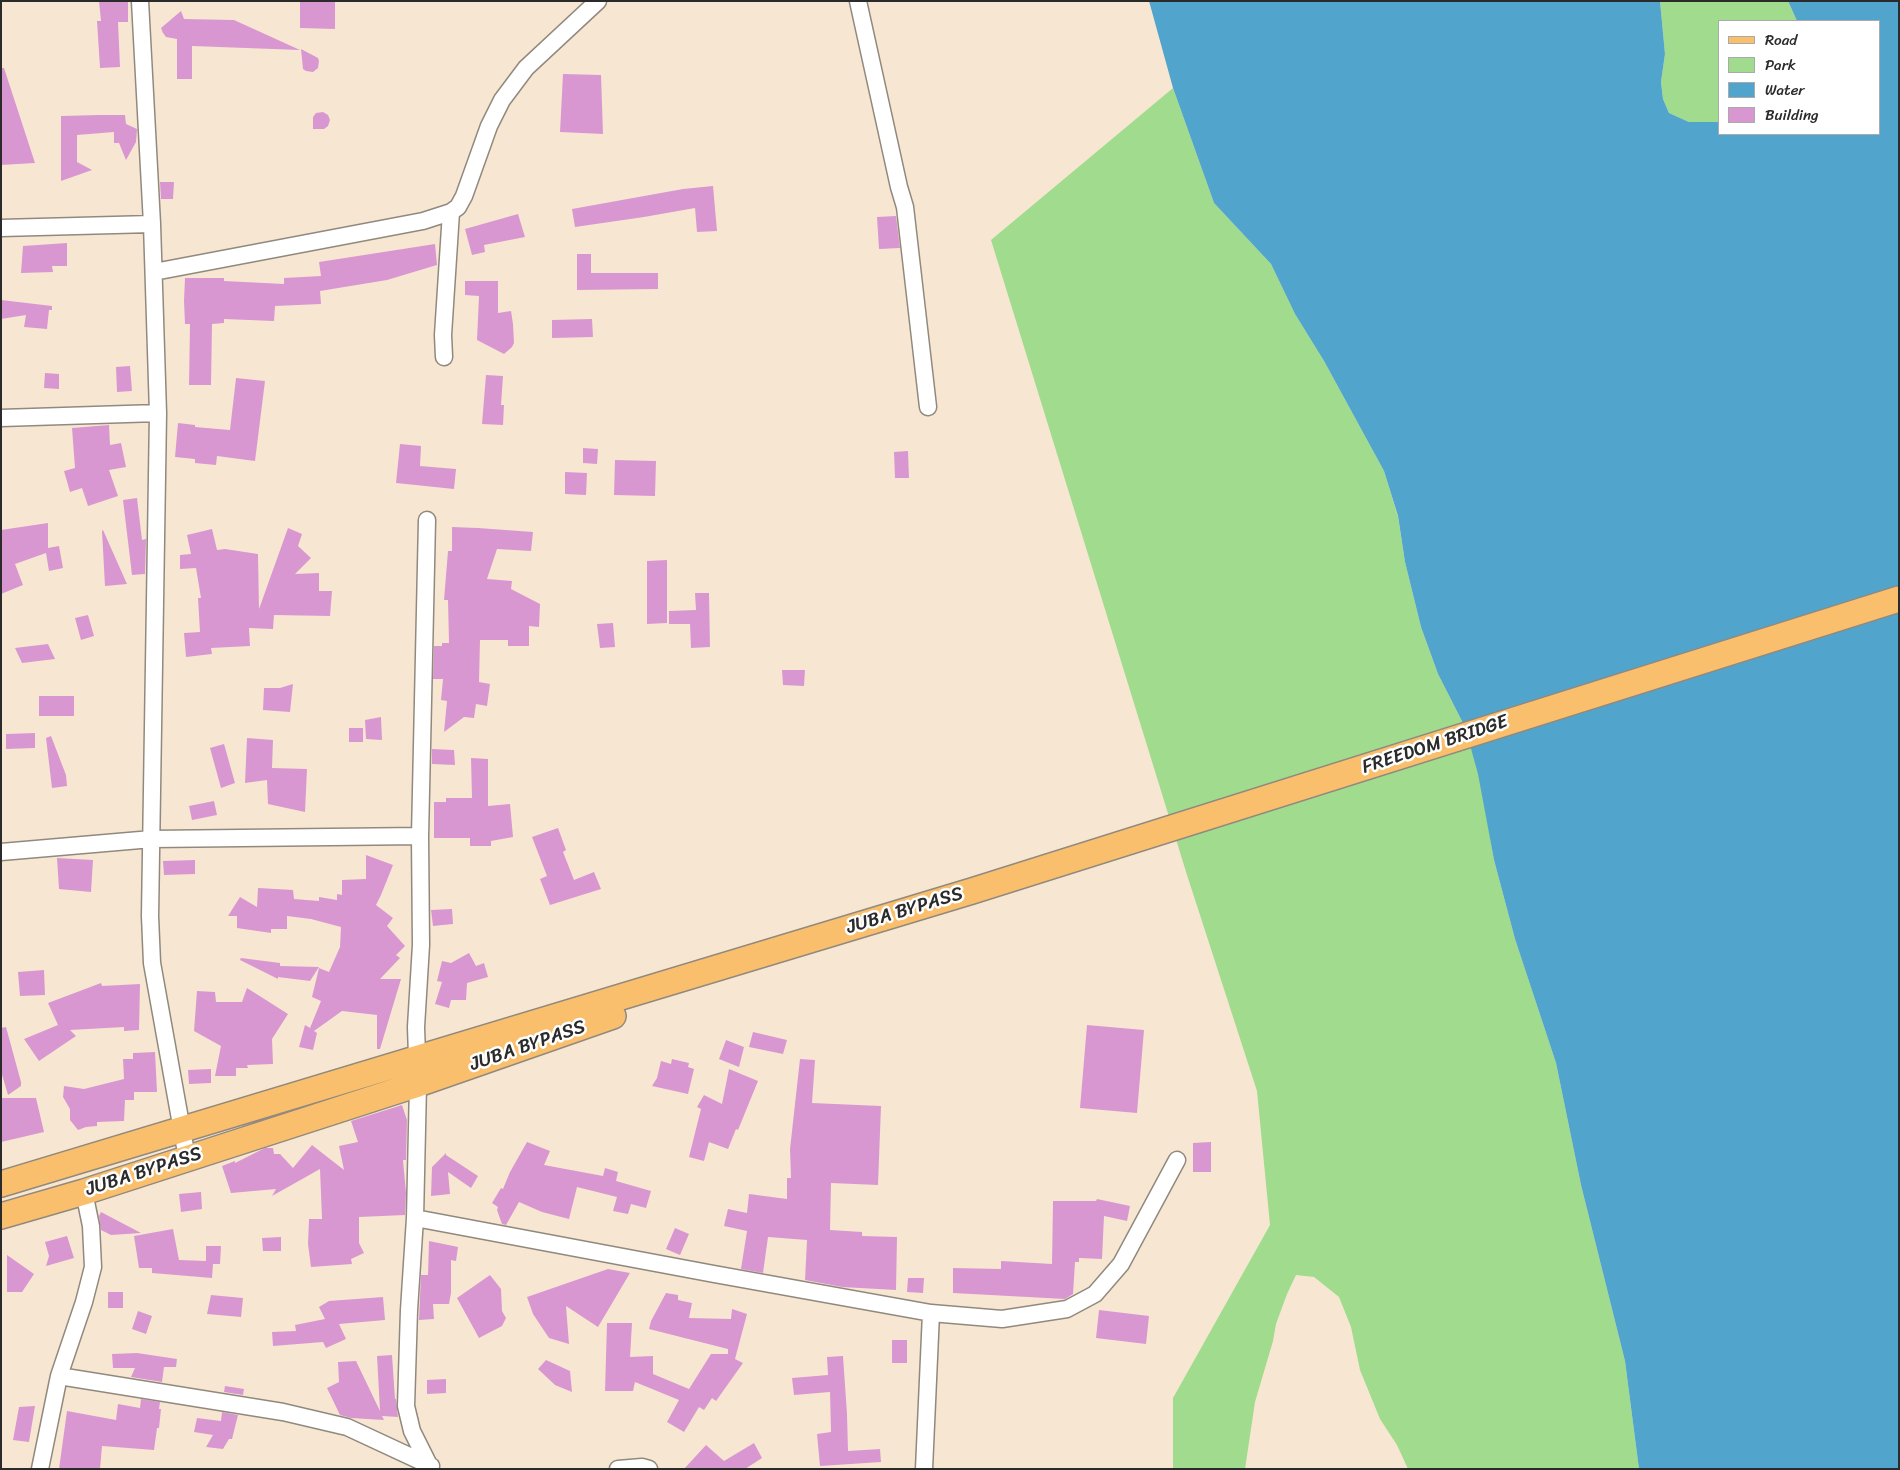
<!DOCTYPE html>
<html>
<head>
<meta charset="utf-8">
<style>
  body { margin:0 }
  #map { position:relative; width:1900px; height:1470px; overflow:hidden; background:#f7e7d2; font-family:Sriracha,sans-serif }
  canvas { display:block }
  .frame { position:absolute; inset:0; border:2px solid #2b2b2b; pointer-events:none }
  .legend { position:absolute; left:1718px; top:20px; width:162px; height:115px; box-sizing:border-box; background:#fff; border:1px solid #aaa; margin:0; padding:6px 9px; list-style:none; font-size:15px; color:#2b2b2b }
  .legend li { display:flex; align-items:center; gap:10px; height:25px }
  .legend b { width:25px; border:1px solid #aaa }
</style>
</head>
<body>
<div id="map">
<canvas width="1900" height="1470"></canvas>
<div class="frame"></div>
<ul class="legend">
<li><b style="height:6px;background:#f9bf6d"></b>Road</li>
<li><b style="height:14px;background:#a1db8e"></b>Park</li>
<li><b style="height:14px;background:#51a5cd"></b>Water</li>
<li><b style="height:14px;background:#d997d1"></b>Building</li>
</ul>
</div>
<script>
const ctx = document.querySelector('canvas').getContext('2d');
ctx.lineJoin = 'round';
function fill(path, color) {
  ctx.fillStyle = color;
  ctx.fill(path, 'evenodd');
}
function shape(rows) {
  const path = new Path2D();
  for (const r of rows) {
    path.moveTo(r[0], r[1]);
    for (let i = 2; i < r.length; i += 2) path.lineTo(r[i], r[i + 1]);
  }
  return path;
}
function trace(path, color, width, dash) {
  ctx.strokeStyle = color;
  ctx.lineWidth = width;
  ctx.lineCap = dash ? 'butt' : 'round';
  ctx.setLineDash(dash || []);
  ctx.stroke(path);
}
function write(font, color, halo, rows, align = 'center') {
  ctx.font = font + ' Sriracha,sans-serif';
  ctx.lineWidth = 5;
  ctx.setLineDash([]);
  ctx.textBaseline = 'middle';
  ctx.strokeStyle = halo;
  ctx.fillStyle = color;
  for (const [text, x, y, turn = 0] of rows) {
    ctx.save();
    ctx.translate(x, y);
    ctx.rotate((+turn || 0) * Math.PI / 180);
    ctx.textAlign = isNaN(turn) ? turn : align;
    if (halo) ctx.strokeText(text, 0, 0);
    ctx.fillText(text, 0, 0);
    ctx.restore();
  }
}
fill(shape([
  [1660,1,1788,1,1797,21,1719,21,1719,122,1689,122,1669,113,1663,99,1661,82,1665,54],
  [1173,88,1214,203,1271,264,1295,314,1324,361,1384,471,1398,517,1405,562,1421,627,1438,674,1465,727,1479,774,1494,860,1515,939,1556,1063,1581,1185,1625,1361,1639,1469,1408,1469,1397,1445,1380,1419,1360,1370,1351,1327,1339,1297,1314,1277,1296,1275,1287,1294,1276,1324,1273,1341,1255,1402,1245,1469,1173,1469,1173,1398,1270,1225,1257,1091,1187,875,991,240]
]), '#a1db8e');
fill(shape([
  [1149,1,1660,1,1665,54,1661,82,1663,99,1669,113,1689,122,1719,122,1719,134,1879,134,1879,21,1797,21,1788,1,1899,1,1899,1469,1639,1469,1625,1361,1581,1185,1556,1063,1515,939,1494,860,1478,774,1465,727,1438,674,1421,627,1405,562,1398,516,1384,471,1324,361,1295,314,1271,264,1214,203,1173,88]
]), '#51a5cd');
fill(shape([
  [99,1,128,1,128,22,118,22,120,67,100,68,97,21,101,21],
  [300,1,335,1,335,29,300,28],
  [181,11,184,19,234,20,300,50,192,46,192,79,177,79,177,39,166,37,163,33,161,28],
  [301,49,318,58,319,61,318,68,313,72,306,71,303,69],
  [1,68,4,68,35,163,1,165],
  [563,74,601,75,603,134,560,132],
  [323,112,328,115,330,120,328,126,324,129,313,129,313,117,316,113],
  [99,115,125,115,126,124,137,129,136,142,126,160,119,143,114,143,114,132,77,135,77,162,92,170,61,181,61,116],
  [160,182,174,182,173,199,161,199],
  [713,186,717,231,697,232,695,208,644,217,575,227,572,209,683,189],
  [518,214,525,237,484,245,485,252,472,255,465,229],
  [896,216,900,248,879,249,877,217],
  [67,243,67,266,52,266,53,272,21,273,23,246],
  [435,244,437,265,387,280,320,291,321,304,275,306,274,321,224,319,224,323,212,324,211,385,189,385,190,324,185,324,184,301,185,278,224,278,224,281,284,284,284,278,321,276,319,262],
  [577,254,591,254,591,273,658,273,658,289,577,290],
  [465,281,498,281,498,313,511,311,513,324,514,343,512,347,504,354,477,340,479,296,465,295],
  [1,300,52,306,52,310,49,310,47,329,24,327,26,315,1,319],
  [592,319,593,337,552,338,552,320],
  [130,366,132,391,117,392,116,367],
  [45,373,59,374,59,389,44,388],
  [486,375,503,376,501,405,504,405,503,425,482,424],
  [236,378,265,381,255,461,217,456,216,465,195,463,195,459,175,457,178,423,195,425,195,427,230,430],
  [109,425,110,445,121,443,126,467,109,470,118,496,88,506,82,488,70,492,64,471,75,468,72,428],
  [400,444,421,446,420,466,456,469,454,489,396,483],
  [583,448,598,449,597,464,583,463],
  [908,451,909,478,895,478,894,452],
  [615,460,656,461,655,496,614,495],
  [565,472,587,473,586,495,565,494],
  [137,498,142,540,146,539,145,574,132,575,123,500],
  [48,523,48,548,59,546,63,568,49,571,46,553,15,564,23,585,1,594,1,530],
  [452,527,478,528,533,532,531,551,497,549,487,579,512,581,511,589,540,604,539,627,529,626,529,646,508,646,508,640,480,640,479,682,490,684,487,706,476,704,474,718,464,717,444,732,447,701,441,700,443,679,433,679,434,646,442,646,442,643,449,643,448,600,444,600,448,551,452,551],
  [288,528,302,534,298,546,311,558,295,574,319,573,319,591,332,591,330,616,274,615,273,629,249,628,250,646,211,648,212,654,186,657,184,633,200,632,198,598,201,598,196,568,180,569,180,555,191,554,187,535,212,529,217,550,225,549,258,554,259,609],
  [103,530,127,584,105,586,102,531],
  [667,560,667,623,647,624,647,561],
  [695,593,709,593,710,647,691,648,690,624,669,624,669,611,696,610],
  [88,615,94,636,81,640,75,618],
  [613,623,615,647,600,648,597,624],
  [48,644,55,659,22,663,15,648],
  [782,670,805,670,804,686,783,685],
  [293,684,290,712,263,710,264,688,280,688],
  [39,696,74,696,74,716,39,716],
  [381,717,382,740,366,739,365,720],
  [349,728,363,728,363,742,349,742],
  [35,733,35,748,6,749,6,734],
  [51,736,66,775,67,786,52,788,46,738],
  [247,738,273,740,272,768,307,769,305,812,268,804,267,780,245,783],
  [224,744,235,783,221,788,210,748],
  [432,749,454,750,455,765,432,764],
  [471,758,488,759,488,806,510,804,513,837,491,841,491,846,470,846,470,838,434,838,434,802,446,802,446,798,472,798],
  [214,801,217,815,192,820,189,806],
  [558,828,566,850,563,852,574,880,594,872,601,889,550,905,540,879,547,876,532,837],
  [366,855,393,865,381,895,376,905,393,918,387,926,405,946,396,955,400,958,380,979,401,979,380,1049,377,1049,377,1015,342,1011,314,1031,317,1033,313,1050,299,1047,305,1025,310,1028,321,1001,312,997,319,968,329,972,340,947,341,927,311,919,287,916,287,929,271,929,271,933,237,928,237,916,228,916,240,897,257,907,258,888,293,890,294,899,319,901,319,897,337,900,337,894,342,895,342,880,366,879],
  [57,858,93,860,91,892,59,889],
  [195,860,195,874,164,875,163,861],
  [452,909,453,924,433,926,431,910],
  [469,953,476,966,484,963,488,977,467,983,466,1000,451,1000,449,1008,435,1004,442,982,437,981,442,961,451,963],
  [241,958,280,963,280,966,319,967,310,981,278,977,278,979,240,960],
  [44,970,45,995,20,996,18,972],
  [101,983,102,986,140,984,139,1030,124,1031,124,1027,70,1030,76,1036,39,1061,24,1039,58,1025,48,1003],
  [247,988,288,1014,272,1039,273,1064,247,1065,248,1068,236,1068,236,1076,215,1076,221,1046,194,1031,197,991,215,992,216,1002,242,1002],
  [1087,1025,1144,1030,1137,1113,1080,1108],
  [6,1027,21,1082,21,1086,8,1095,1,1071,1,1028],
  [753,1032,787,1040,783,1054,749,1047],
  [726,1040,744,1047,739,1067,719,1059],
  [155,1052,157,1092,134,1092,134,1100,125,1100,124,1121,97,1122,97,1126,86,1127,78,1130,70,1120,70,1109,63,1097,64,1086,84,1089,124,1079,123,1059,133,1059,133,1053],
  [672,1059,689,1063,688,1067,694,1069,688,1094,652,1086,657,1078,661,1061,671,1064],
  [800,1059,815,1060,812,1103,881,1106,878,1185,831,1183,830,1230,862,1232,862,1236,897,1237,896,1290,842,1287,805,1280,807,1240,768,1237,763,1273,741,1269,747,1231,724,1226,728,1209,747,1213,749,1194,787,1199,787,1178,791,1178,790,1149],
  [211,1069,211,1083,189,1084,188,1070],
  [729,1069,758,1081,738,1130,736,1129,728,1149,709,1142,704,1161,689,1157,701,1109,697,1107,704,1095,722,1104],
  [1,1098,36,1098,44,1132,1,1142],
  [402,1105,407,1120,406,1160,403,1160,406,1193,405,1215,359,1217,359,1243,364,1253,351,1259,352,1264,311,1267,308,1244,309,1219,322,1219,320,1169,272,1196,276,1189,231,1193,222,1166,235,1161,235,1163,265,1148,273,1148,274,1154,280,1154,293,1168,312,1145,344,1170,339,1146,358,1142,351,1121],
  [527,1142,550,1151,544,1165,603,1176,605,1168,618,1172,616,1181,651,1191,646,1208,631,1204,628,1214,613,1211,617,1197,577,1187,569,1219,542,1212,519,1202,506,1225,502,1224,497,1210,498,1207,492,1203,501,1188,503,1189,510,1172],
  [1211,1142,1211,1172,1193,1172,1193,1143],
  [446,1153,446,1155,478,1176,471,1188,448,1172,450,1194,431,1196,432,1167],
  [201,1192,202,1209,181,1212,179,1194],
  [1097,1199,1130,1206,1127,1221,1104,1216,1102,1259,1079,1258,1079,1262,1075,1262,1073,1294,1065,1299,953,1293,953,1268,1001,1269,1001,1261,1052,1264,1053,1201,1096,1201],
  [101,1212,141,1233,111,1235,101,1230,99,1216],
  [675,1228,689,1234,680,1255,666,1249],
  [173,1229,179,1260,206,1261,206,1246,221,1246,220,1264,213,1264,212,1278,152,1273,152,1268,139,1268,134,1236],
  [67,1236,74,1258,46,1266,49,1256,45,1242],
  [281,1237,281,1251,263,1251,262,1238],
  [429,1241,458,1247,456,1261,451,1260,451,1293,449,1304,433,1304,434,1319,419,1320,421,1275,428,1275],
  [7,1255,34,1274,22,1292,7,1292],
  [608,1269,630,1273,598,1327,566,1306,569,1344,549,1338,533,1314,527,1297],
  [490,1275,501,1289,502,1311,506,1318,502,1326,479,1338,457,1298],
  [908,1278,924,1278,923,1293,907,1292],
  [108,1292,123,1292,123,1308,108,1308],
  [666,1293,678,1295,678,1300,692,1303,689,1318,731,1319,732,1309,747,1314,735,1359,743,1363,716,1401,712,1398,704,1410,699,1407,684,1432,667,1422,679,1400,635,1382,633,1391,605,1391,607,1323,632,1323,630,1357,653,1356,653,1374,689,1389,711,1354,728,1354,728,1349,649,1329,651,1321],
  [211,1295,243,1298,241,1317,207,1314],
  [383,1297,385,1320,339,1324,346,1339,326,1348,323,1342,273,1346,272,1332,296,1331,295,1325,325,1319,319,1307,329,1301],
  [1099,1310,1149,1316,1146,1344,1096,1338],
  [138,1311,152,1316,146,1334,132,1329],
  [892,1340,907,1340,907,1363,892,1363],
  [137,1353,177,1359,176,1367,164,1367,162,1382,131,1377,135,1368,113,1368,112,1354],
  [392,1355,395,1399,396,1399,398,1417,382,1416,384,1420,351,1418,340,1415,327,1388,339,1382,338,1362,356,1361,380,1411,377,1356],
  [843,1356,847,1414,848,1451,880,1449,881,1462,820,1466,817,1434,831,1432,830,1392,794,1395,792,1378,828,1375,827,1357],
  [546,1360,570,1371,572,1392,555,1385,538,1369],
  [446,1379,446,1393,427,1394,427,1380],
  [225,1386,244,1389,243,1395,224,1392],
  [141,1399,160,1402,159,1409,161,1409,159,1428,157,1428,154,1450,102,1446,100,1469,59,1469,67,1411,116,1420,118,1404,140,1408],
  [35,1406,29,1442,13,1440,19,1407],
  [222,1412,238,1415,232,1439,229,1439,223,1449,206,1447,213,1435,194,1432,197,1418,221,1421],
  [754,1443,762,1458,745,1469,684,1469,706,1445,724,1461]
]), '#d997d1');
const minor = shape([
  [140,1,152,224,158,413,150,916,152,963,187,1158],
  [858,1,899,187,905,207,928,407],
  [1,228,152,224],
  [154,272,423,221,451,212,458,207,464,196,489,126,502,100,526,68,598,1],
  [444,357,443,335,451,212],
  [1,418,158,413],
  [427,520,420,836,421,945,416,1027,418,1084,415,1218,409,1310,406,1406,412,1431,429,1465],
  [1,852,152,839,420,836],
  [415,1218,714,1274,931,1313,1002,1319,1067,1309,1095,1294,1121,1264,1177,1160],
  [59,1376,283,1412,347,1427,431,1466],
  [40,1469,59,1376,84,1302,93,1267,91,1226,84,1192],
  [618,1469,642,1467,649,1469],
  [924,1469,931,1313]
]);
const primary = shape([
  [1,1184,972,891,1899,599],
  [1,1216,84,1192,418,1084,613,1016]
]);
trace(minor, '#91897e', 19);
trace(primary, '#91897e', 28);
trace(minor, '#fff', 16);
trace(primary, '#f9bf6d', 25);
write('19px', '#2b2b2b', '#fff', [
  ["FREEDOM BRIDGE",1435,745,-18],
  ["JUBA BYPASS",905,911,-17],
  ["JUBA BYPASS",528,1046,-19],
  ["JUBA BYPASS",144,1172,-18]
]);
</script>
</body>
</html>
